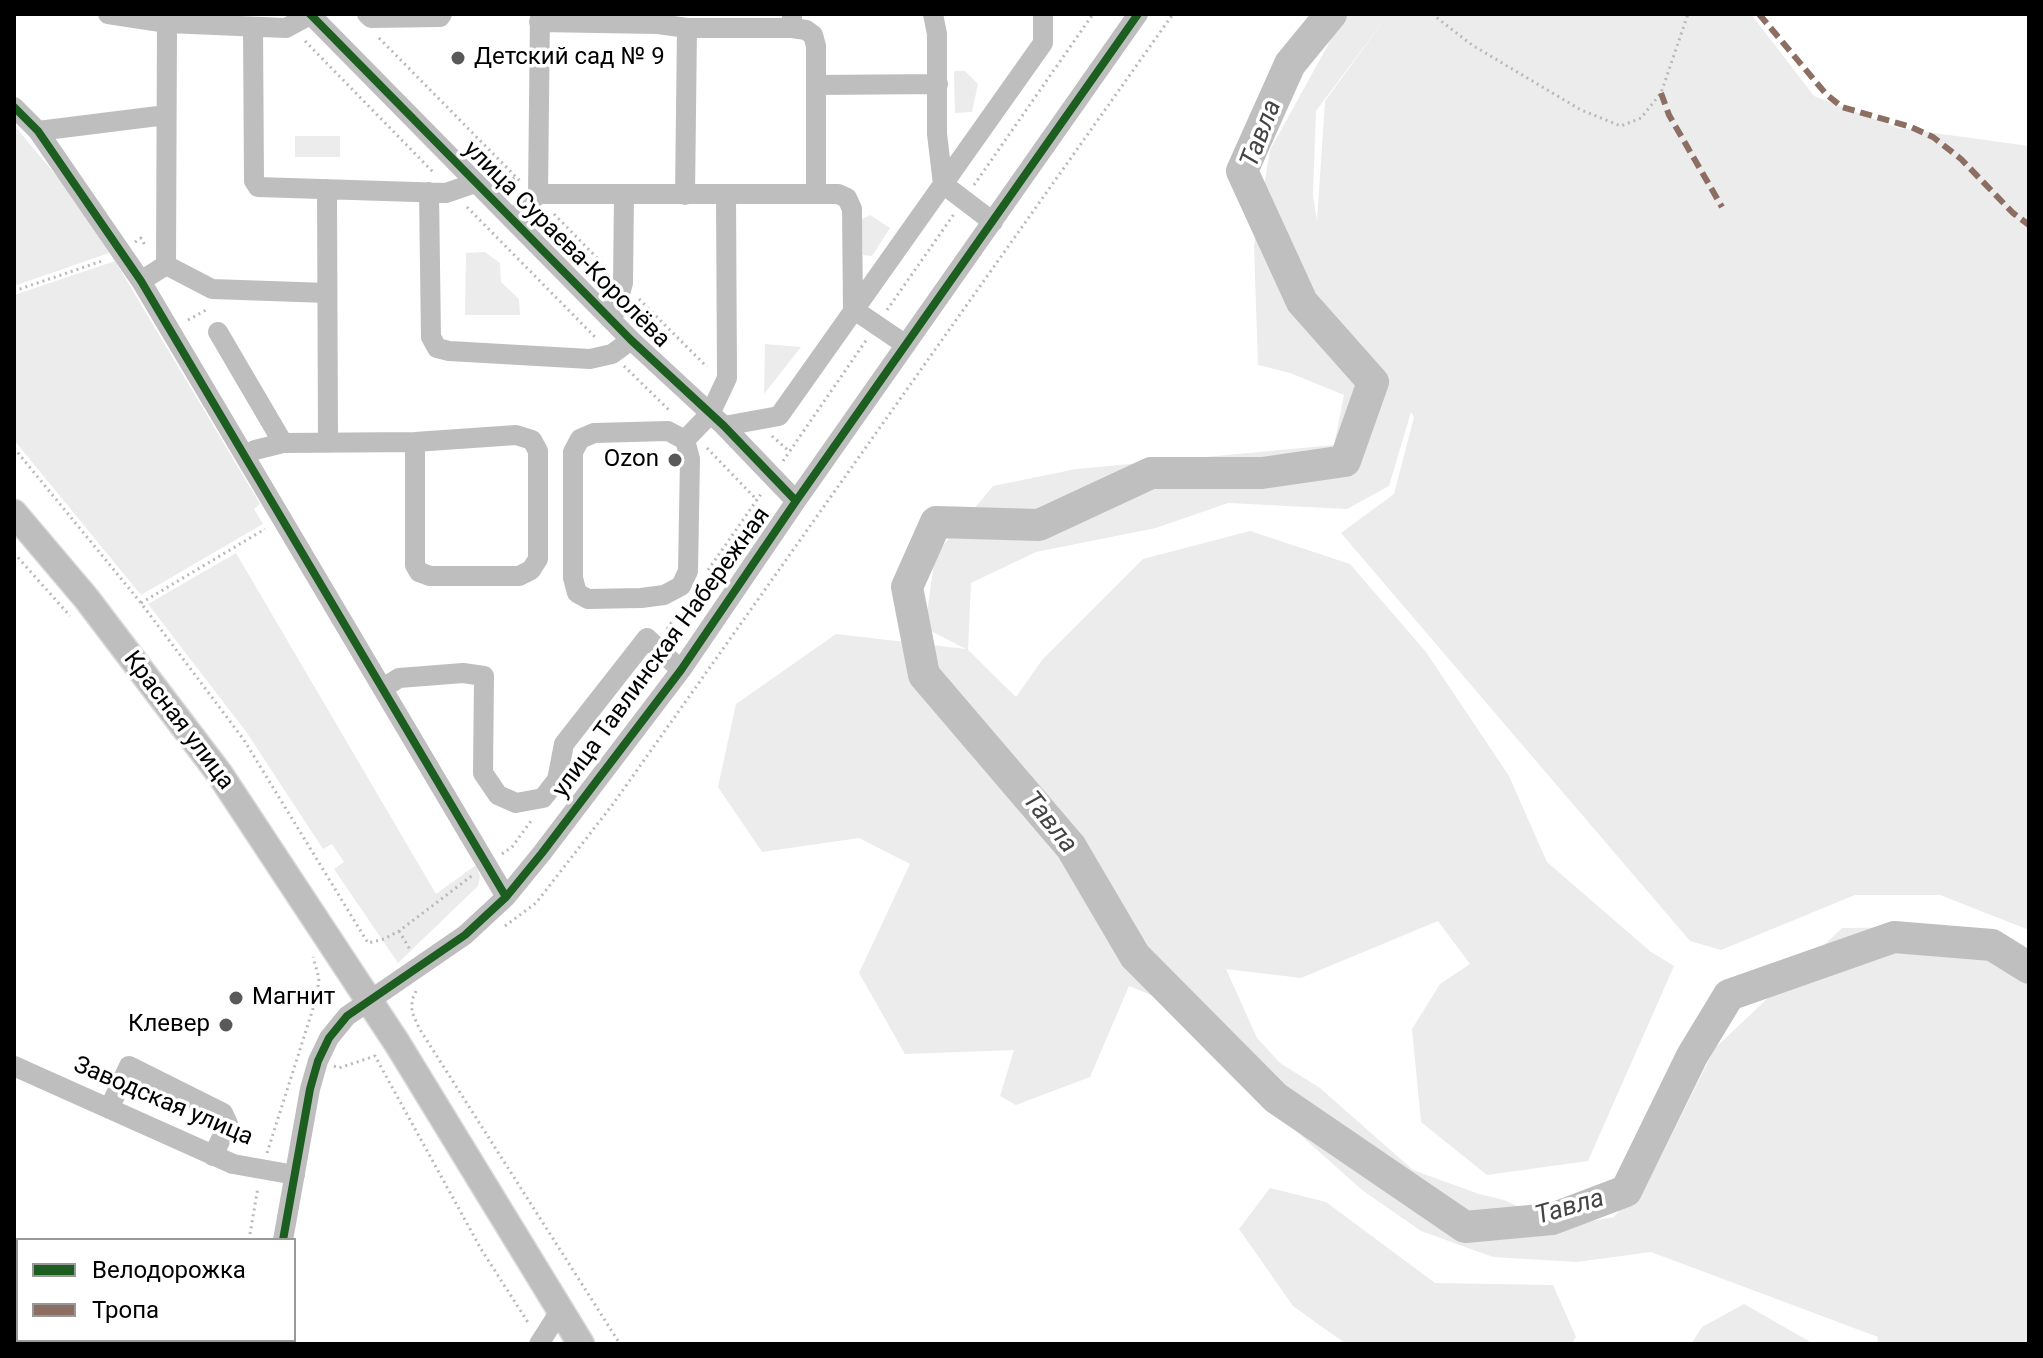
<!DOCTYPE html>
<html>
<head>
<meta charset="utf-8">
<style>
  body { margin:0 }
  #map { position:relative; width:2043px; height:1358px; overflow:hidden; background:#fff; font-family:Roboto,sans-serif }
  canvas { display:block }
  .frame { position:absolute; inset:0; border:16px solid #000; pointer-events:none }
  .legend { position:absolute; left:16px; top:1238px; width:280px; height:104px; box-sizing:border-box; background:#fff; border:2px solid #999; margin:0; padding:10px 14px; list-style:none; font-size:24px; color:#000 }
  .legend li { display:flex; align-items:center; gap:16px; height:40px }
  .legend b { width:40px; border:2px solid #999 }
</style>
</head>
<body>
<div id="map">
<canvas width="2043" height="1358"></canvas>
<div class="frame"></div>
<ul class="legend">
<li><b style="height:10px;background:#1b5e20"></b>Велодорожка</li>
<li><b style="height:10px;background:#8d6e63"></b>Тропа</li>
</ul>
</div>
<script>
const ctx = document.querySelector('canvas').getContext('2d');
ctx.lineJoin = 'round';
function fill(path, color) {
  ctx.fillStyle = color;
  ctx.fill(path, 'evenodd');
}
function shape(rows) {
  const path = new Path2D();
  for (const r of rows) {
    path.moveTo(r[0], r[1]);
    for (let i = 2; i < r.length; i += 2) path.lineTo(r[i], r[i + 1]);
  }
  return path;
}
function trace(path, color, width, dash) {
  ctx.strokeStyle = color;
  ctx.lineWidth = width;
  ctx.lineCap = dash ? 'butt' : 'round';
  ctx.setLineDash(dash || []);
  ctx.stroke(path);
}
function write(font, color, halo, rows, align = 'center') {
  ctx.font = font + ' Roboto,sans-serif';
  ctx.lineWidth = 7;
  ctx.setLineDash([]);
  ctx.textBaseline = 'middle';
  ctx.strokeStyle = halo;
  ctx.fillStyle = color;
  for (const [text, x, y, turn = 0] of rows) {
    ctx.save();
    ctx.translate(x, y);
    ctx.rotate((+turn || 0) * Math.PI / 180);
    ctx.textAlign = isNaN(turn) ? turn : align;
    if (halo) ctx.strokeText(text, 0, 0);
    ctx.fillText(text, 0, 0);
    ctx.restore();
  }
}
fill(shape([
  [1345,14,1751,14,1814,96,1898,128,2029,146,2029,930,1940,895,1855,895,1721,950,1690,941,1341,533,1394,494,1414,417,1411,412,1389,486,1347,509,1228,503,1156,528,1036,552,971,583,968,650,1016,697,1042,660,1143,559,1250,531,1350,564,1426,652,1509,776,1547,862,1651,952,1674,966,1588,1161,1487,1175,1421,1122,1412,1029,1440,984,1470,964,1438,921,1301,978,1226,969,1257,1038,1280,1063,1320,1088,1413,1170,1479,1194,1504,1200,1561,1226,1614,1217,1657,1164,1715,1048,1842,928,1940,927,2029,953,2029,1344,1877,1344,1878,1337,1651,1252,1577,1262,1493,1257,1421,1231,1362,1190,1306,1140,1203,1042,1213,1020,1129,986,1090,1077,1016,1105,1000,1096,1014,1050,905,1054,859,973,910,864,859,838,762,852,718,787,736,704,836,634,966,649,925,628,935,555,993,486,1076,469,1334,445,1344,395,1290,373,1258,365,1254,246,1270,150],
  [1387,16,1325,101,1317,221,1313,195,1316,111],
  [965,71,978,84,972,112,955,113,954,71],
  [14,125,69,191,109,253,14,286],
  [295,136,340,136,340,157,295,157],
  [870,215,890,228,872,256,863,255,862,219],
  [485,252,500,263,501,282,519,299,520,315,465,315,466,253],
  [115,261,260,504,254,509,263,524,141,595,14,440,14,295],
  [765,344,801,347,764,394],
  [236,553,436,894,476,865,480,876,478,886,398,963,334,869,344,862,332,844,323,849,247,733,148,604],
  [1270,1188,1326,1202,1435,1283,1553,1285,1576,1337,1572,1344,1346,1344,1293,1306,1239,1229],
  [1744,1304,1814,1344,1691,1344,1702,1327]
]), '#ececec');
trace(shape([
  [1331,14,1290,64,1242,171,1302,302,1373,382,1345,461,1262,473,1151,473,1039,525,936,522,907,587,924,675,1071,847,1135,956,1276,1098,1465,1227,1552,1219,1626,1191,1692,1056,1729,995,1894,937,1992,945,2029,968]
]), '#bfbfbf', 32);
const major = shape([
  [14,513,86,598,219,773,397,1043,581,1344]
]);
trace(major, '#dbdbdb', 29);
trace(shape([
  [1432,14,1472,45,1581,110,1621,126,1641,118,1661,93,1688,14],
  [379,38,520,181],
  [305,41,434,173],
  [974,185,1093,14],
  [504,187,516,176],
  [467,207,596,338],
  [554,214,605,266],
  [135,242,141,238,146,247],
  [14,291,105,260],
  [639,299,707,367],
  [887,310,954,214],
  [188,320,206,310],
  [624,366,670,411],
  [772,436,790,452],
  [14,448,141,603,244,740,368,943,384,939,399,931,473,875],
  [707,448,757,500],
  [783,461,867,339],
  [14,553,70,616],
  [708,570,761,494],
  [141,603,265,529],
  [667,629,681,609],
  [502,854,512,847,531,821],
  [505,926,536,903,613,804,1173,14],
  [399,931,411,951],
  [416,991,412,1000,412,1012,419,1028,620,1344],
  [334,1066,339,1068,375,1056,481,1249,529,1324],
  [267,1153,317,996,319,978,313,957],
  [249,1240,258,1187],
  [231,1344,232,1340]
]), '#b9b9b9', 3, [2, 4]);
trace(shape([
  [108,14,167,23,286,28,310,15],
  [310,14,631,340,724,426,796,501],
  [367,14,371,18,440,17,442,14],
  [933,14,937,34,937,134,943,184,993,222],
  [539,22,658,24,687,28,792,28,792,17],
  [253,27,254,181,258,187,446,193,475,183],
  [816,85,938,84],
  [14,107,38,131,141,281,506,897],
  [38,131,166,115],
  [327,189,328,443],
  [429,192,431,337,437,348,449,351,590,359,612,354,631,340],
  [538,194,816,194,816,46,813,35,806,30,792,28],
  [816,194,838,194,847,198,852,209,853,309,906,345],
  [685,195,687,28],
  [514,219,538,194,540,14],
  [166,265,212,289,327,293],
  [141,281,166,265,167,23],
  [612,321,623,283,624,194],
  [218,332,283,443],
  [724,426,779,416,1043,43,1043,14],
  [685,440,690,459,688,571,681,586,664,595,641,598,588,599,577,593,573,578,573,452,580,439,594,433,668,431,685,440,710,414,727,378,726,195],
  [246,455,255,450,283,443,415,442,516,435,532,440,538,451,538,559,531,570,519,576,430,576,419,572,415,565,415,442],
  [383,688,399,678,463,673,484,676,483,773,498,795,516,803,543,798,557,780,564,744,647,638,681,670],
  [14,1066,233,1164,295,1175],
  [109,1109,129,1066,223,1113,228,1124,213,1156],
  [283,1240,310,1089,318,1061,329,1038,347,1016,465,935,506,897,542,853,681,670,796,501,1138,14],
  [264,1344,265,1340],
  [539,1344,560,1311]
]), '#bebebe', 20);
trace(major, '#bebebe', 26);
trace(shape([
  [1759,14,1826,94,1842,107,1911,127,1933,137,1961,159,2013,213,2029,225],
  [1661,93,1669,115,1722,207]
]), '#8d6e63', 6, [12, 6]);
trace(shape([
  [310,14,631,340,724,426,796,501],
  [14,107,38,131,141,281,506,897],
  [283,1240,310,1089,318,1061,329,1038,347,1016,465,935,506,897,542,853,681,670,796,501,1138,14]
]), '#1b5e20', 8);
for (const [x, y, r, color] of [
  [458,58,8,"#595959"],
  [675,460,8,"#595959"],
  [236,998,8,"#595959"],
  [226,1025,8,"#595959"]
]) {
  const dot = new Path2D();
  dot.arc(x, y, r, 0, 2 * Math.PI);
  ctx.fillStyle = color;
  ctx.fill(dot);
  trace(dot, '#fff', 3);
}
write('24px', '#000', '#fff', [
  ["Детский сад № 9",474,58],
  ["Ozon",659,460,"right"],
  ["Магнит",252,998],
  ["Клевер",210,1025,"right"]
], 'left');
write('24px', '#000', '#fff', [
  ["улица Сураева-Королёва",566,245,45],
  ["улица Тавлинская Набережная",662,653,-54],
  ["Красная улица",178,721,53],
  ["Заводская улица",163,1102,23]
]);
write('italic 26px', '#444', '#fff', [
  ["Тавла",1262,134,-69],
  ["Тавла",1049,823,51],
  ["Тавла",1570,1208,-16]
]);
</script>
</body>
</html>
